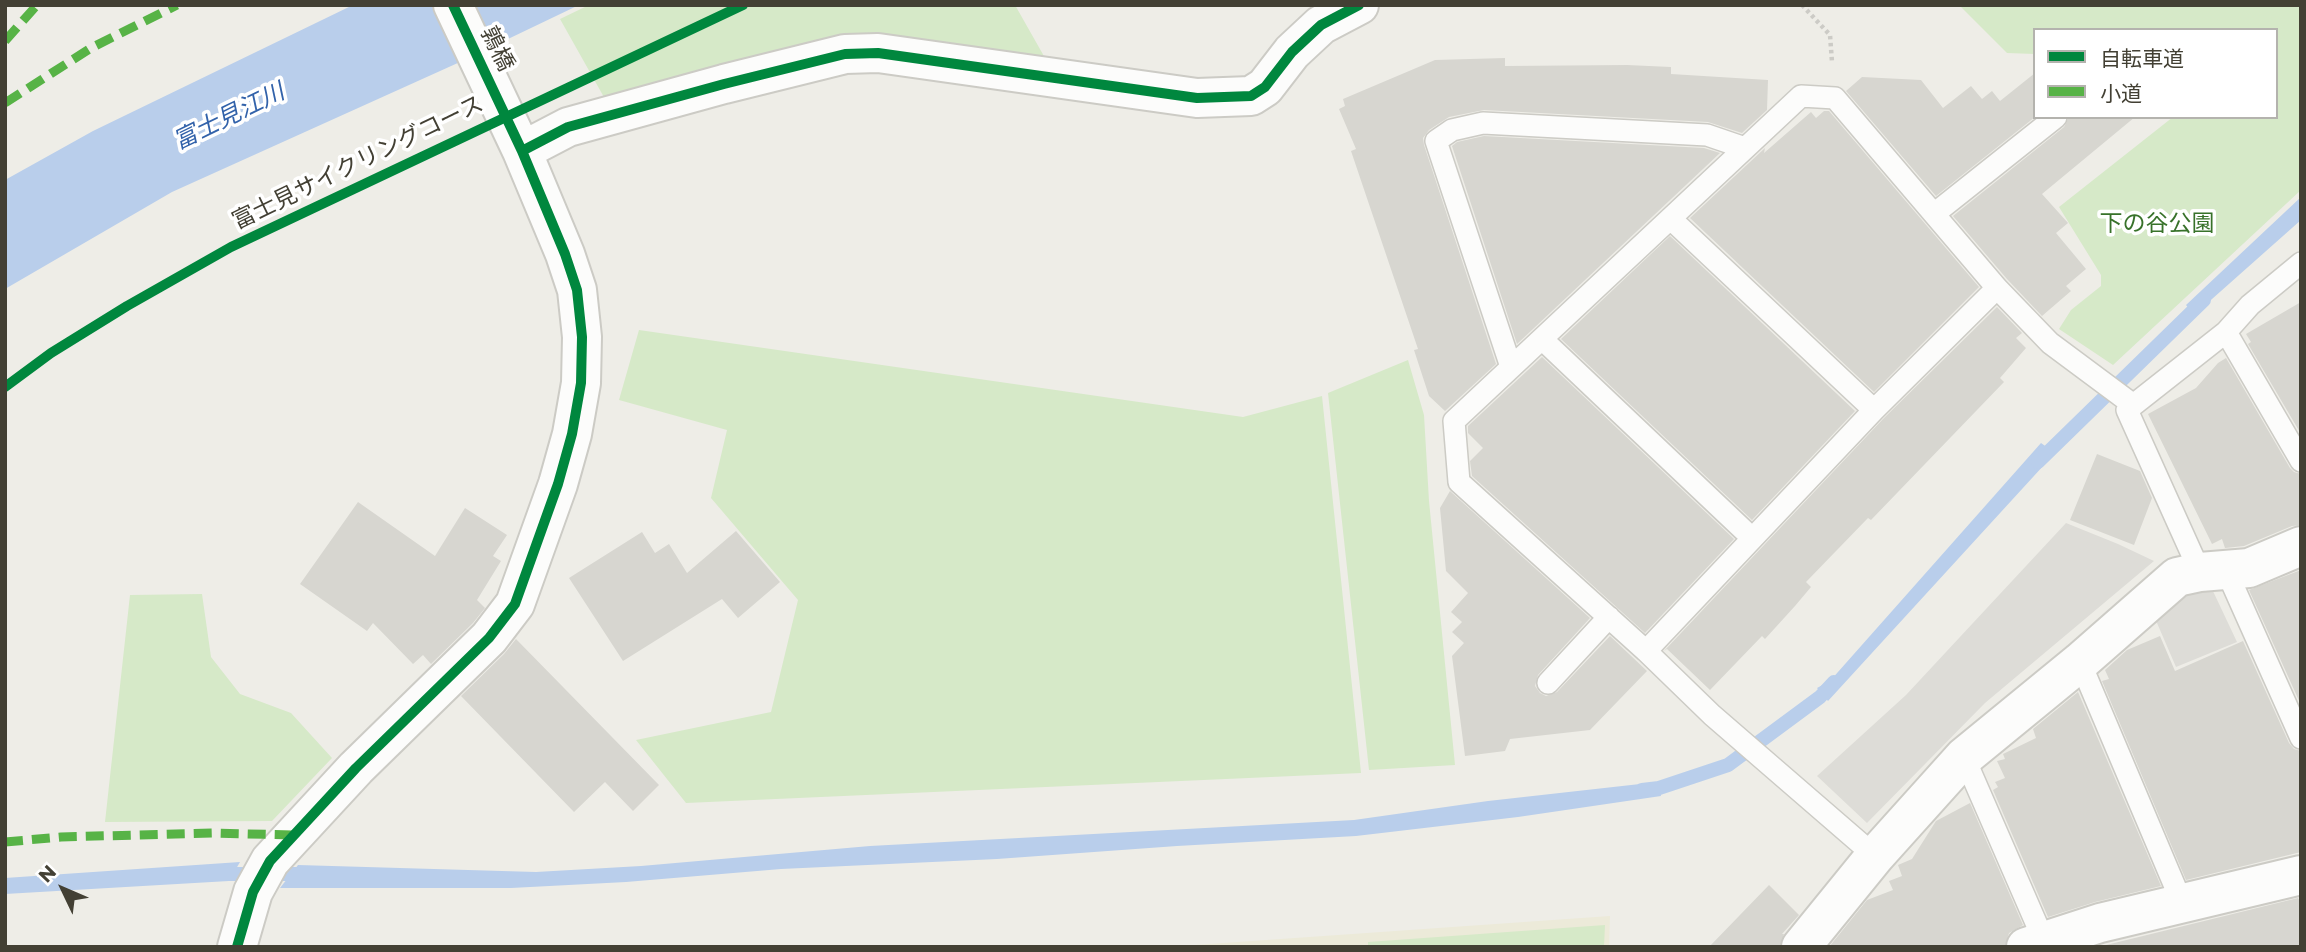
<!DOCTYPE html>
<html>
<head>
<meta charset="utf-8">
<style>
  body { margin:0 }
  #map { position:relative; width:2306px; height:952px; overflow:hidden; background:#eeede7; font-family:Montserrat,"Noto Sans JP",sans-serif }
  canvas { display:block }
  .frame { position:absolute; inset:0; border:7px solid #434034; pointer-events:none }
  .legend { position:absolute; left:2033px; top:28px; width:245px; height:91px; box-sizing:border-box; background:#fff; border:2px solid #b4b3ae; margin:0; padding:9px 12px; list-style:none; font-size:21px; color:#434034 }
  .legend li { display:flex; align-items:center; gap:14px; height:35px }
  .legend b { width:35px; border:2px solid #b4b3ae }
  .north { position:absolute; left:28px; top:854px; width:70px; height:70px; -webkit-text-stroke:5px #fff; paint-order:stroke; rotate:314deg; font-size:19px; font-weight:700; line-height:28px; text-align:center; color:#434034 }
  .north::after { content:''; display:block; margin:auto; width:24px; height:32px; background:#434034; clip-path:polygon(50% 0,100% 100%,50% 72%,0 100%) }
</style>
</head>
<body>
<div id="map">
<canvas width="2306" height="952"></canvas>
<div class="frame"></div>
<ul class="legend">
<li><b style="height:9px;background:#00873e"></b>自転車道</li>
<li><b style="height:9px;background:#57b346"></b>小道</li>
</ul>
<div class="north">N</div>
</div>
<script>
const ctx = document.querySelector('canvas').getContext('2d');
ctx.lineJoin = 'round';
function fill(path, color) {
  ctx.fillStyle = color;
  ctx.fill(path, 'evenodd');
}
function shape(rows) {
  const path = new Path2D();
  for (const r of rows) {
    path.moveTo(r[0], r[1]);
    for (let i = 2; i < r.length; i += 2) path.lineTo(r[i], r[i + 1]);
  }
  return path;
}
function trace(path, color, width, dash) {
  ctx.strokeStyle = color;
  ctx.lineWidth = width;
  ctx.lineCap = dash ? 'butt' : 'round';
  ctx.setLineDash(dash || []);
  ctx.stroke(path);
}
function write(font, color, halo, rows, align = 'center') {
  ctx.font = font + ' Montserrat,"Noto Sans JP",sans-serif';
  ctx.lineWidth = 7;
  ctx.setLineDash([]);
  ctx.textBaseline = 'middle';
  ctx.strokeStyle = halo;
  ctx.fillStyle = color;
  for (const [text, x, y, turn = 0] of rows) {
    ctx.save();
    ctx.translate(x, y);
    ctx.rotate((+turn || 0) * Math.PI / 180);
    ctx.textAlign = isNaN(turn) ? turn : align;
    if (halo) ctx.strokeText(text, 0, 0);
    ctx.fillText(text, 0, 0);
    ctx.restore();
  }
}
fill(shape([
  [1610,916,1609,947,1166,947]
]), '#ecead9');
fill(shape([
  [589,5,1015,5,1049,65,862,36,605,99,560,19],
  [1959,5,2301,5,2301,190,2113,365,2059,329,2071,310,2101,286,2101,275,2059,207,2173,117,2276,117,2276,30,2035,30,2035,54,2007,53],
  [639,330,1243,417,1322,396,1361,773,686,803,636,740,771,712,798,600,711,498,727,430,619,400],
  [1408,360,1424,415,1429,501,1455,765,1369,770,1328,393],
  [202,594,211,657,240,694,291,713,332,758,272,821,105,822,130,595],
  [1605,925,1604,947,1368,947,1368,942]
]), '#d6e9c8');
fill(shape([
  [2066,523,2118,544,2154,561,1985,703,1867,823,1817,776,1906,695],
  [2194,588,2212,589,2237,642,2176,667,2154,616]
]), '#dddcd7');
fill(shape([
  [353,5,579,5,460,62,172,192,5,289,5,180,93,131],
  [2301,197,2301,220,2194,315,2186,305],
  [2041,443,2055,453,1828,701,1817,688,1830,681],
  [1658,782,1661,796,1518,817,1356,836,1177,846,997,859,781,869,626,882,511,888,280,888,298,865,536,872,641,866,870,846,1354,820,1488,801],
  [240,862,229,881,5,894,5,878]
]), '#b9ceeb');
trace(shape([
  [2038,462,2204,300],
  [1642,790,1659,788,1728,765,1820,697,1834,682],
  [215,874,310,874]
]), '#b9ceeb', 14);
fill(shape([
  [1505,58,1505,66,1627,65,1671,67,1671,74,1768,80,1767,110,1742,133,1708,122,1484,110,1449,117,1429,130,1423,138,1424,145,1496,364,1445,411,1429,396,1414,350,1418,349,1351,151,1356,149,1339,109,1345,106,1343,99,1435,60],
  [2035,73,2035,117,1936,196,1846,91,1862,77,1921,80,1943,108,1971,86,1982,99,1992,91,2000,101],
  [1824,111,1829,111,1979,287,1874,392,1690,218,1765,148,1764,153,1811,112,1816,118],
  [2069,117,2135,117,2042,194,2068,223,2056,233,2086,269,2066,286,2071,291,2042,316,2007,279,1953,216,2064,127],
  [1484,136,1704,148,1720,153,1517,344,1452,146,1457,142],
  [1670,236,1855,411,1752,520,1561,339],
  [2301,302,2301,434,2248,344,2251,342,2246,334],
  [1997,307,2022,333,2016,338,2026,348,2000,378,2004,382,1871,520,1868,518,1806,582,1811,587,1795,606,1765,639,1762,636,1710,690,1667,649,1664,651,1883,419],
  [1542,357,1734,539,1645,633,1472,476,1470,461,1483,448,1468,433,1468,426],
  [2226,358,2290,468,2294,472,2301,474,2301,525,2292,526,2244,546,2225,548,2222,539,2212,544,2148,414,2196,388,2218,363],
  [2097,454,2140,471,2152,498,2134,545,2070,520],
  [1450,491,1590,618,1538,675,1535,686,1540,693,1546,696,1557,692,1610,636,1647,671,1590,730,1510,739,1505,751,1465,756,1452,656,1464,643,1452,632,1462,622,1451,612,1468,593,1446,571,1440,508],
  [358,502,435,556,465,508,507,535,493,556,501,561,477,600,485,608,473,623,431,664,423,655,413,664,373,623,367,631,300,584],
  [736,531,780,582,738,618,722,599,623,661,569,578,642,532,655,553,669,544,687,573],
  [2301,570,2301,705,2249,590],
  [2160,636,2175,671,2243,641,2289,743,2294,749,2301,751,2301,852,2186,880,2102,681,2109,679,2105,670,2127,650],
  [516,639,659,785,633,811,605,782,574,812,461,696,504,654],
  [2078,692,2161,886,2095,902,2048,917,1993,790,1998,787,1995,782,2005,778,1997,761,2005,759,2003,754,2036,738,2033,729],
  [1970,803,2023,925,2009,933,2005,947,1829,947,1867,900,1893,890,1889,881,1902,876,1898,865,1912,859,1936,821],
  [1769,885,1799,915,1782,934,1784,934,1780,947,1709,947],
  [2298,898,2301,903,2301,947,2098,947]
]), '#d7d6d0');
const lane = shape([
  [1934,214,2056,117],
  [1671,219,1874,410],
  [2226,332,2301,461],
  [1542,339,1752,538],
  [1511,367,1436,141,1452,130,1483,123,1707,135,1745,148],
  [2226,570,2301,738],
  [2200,572,2127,410,2226,332,2250,305,2301,263],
  [1646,651,1874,410,1997,288],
  [2080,662,2182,903],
  [1548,683,1609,617],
  [1964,757,2044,941],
  [1875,856,1712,715,1646,651,1459,482,1454,421,1801,96,1835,98,1997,288,2050,343,2132,404]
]);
const street = shape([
  [522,151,568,127,724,84,845,54,878,53,1197,98,1251,96,1265,87,1292,52,1321,25,1359,5],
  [237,947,253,892,270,861,356,768,489,638,515,604,558,484,572,434,581,383,582,337,577,290,565,254,522,151,453,5],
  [1801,947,1875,856,1964,757,2080,662,2177,577,2200,572,2249,568,2301,546],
  [2026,947,2100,923,2301,875]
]);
trace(lane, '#cccbc5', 24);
trace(street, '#cccbc5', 42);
trace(shape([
  [1802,5,1830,35,1832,62]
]), '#cccbc6', 4.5, [3.5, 3.5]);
trace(lane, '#fcfcfb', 21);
trace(street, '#fcfcfb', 38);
trace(shape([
  [5,41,37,5],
  [5,103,91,48,177,5],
  [5,842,61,837,212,833,292,835]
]), '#57b346', 9, [18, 9]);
trace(shape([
  [522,151,568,127,724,84,845,54,878,53,1197,98,1251,96,1265,87,1292,52,1321,25,1359,5],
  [5,387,51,353,127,306,231,247,743,5],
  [237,947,253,892,270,861,356,768,489,638,515,604,558,484,572,434,581,383,582,337,577,290,565,254,522,151,453,5]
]), '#00873e', 10);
write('23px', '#434034', '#fff', [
  ["鶉橋",497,49,64],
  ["富士見サイクリングコース",358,163,-26]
]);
write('23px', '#38722a', '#fff', [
  ["下の谷公園",2157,224]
]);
write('italic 24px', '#3262aa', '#fff', [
  ["富士見江川",229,117,-26]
]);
</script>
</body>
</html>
